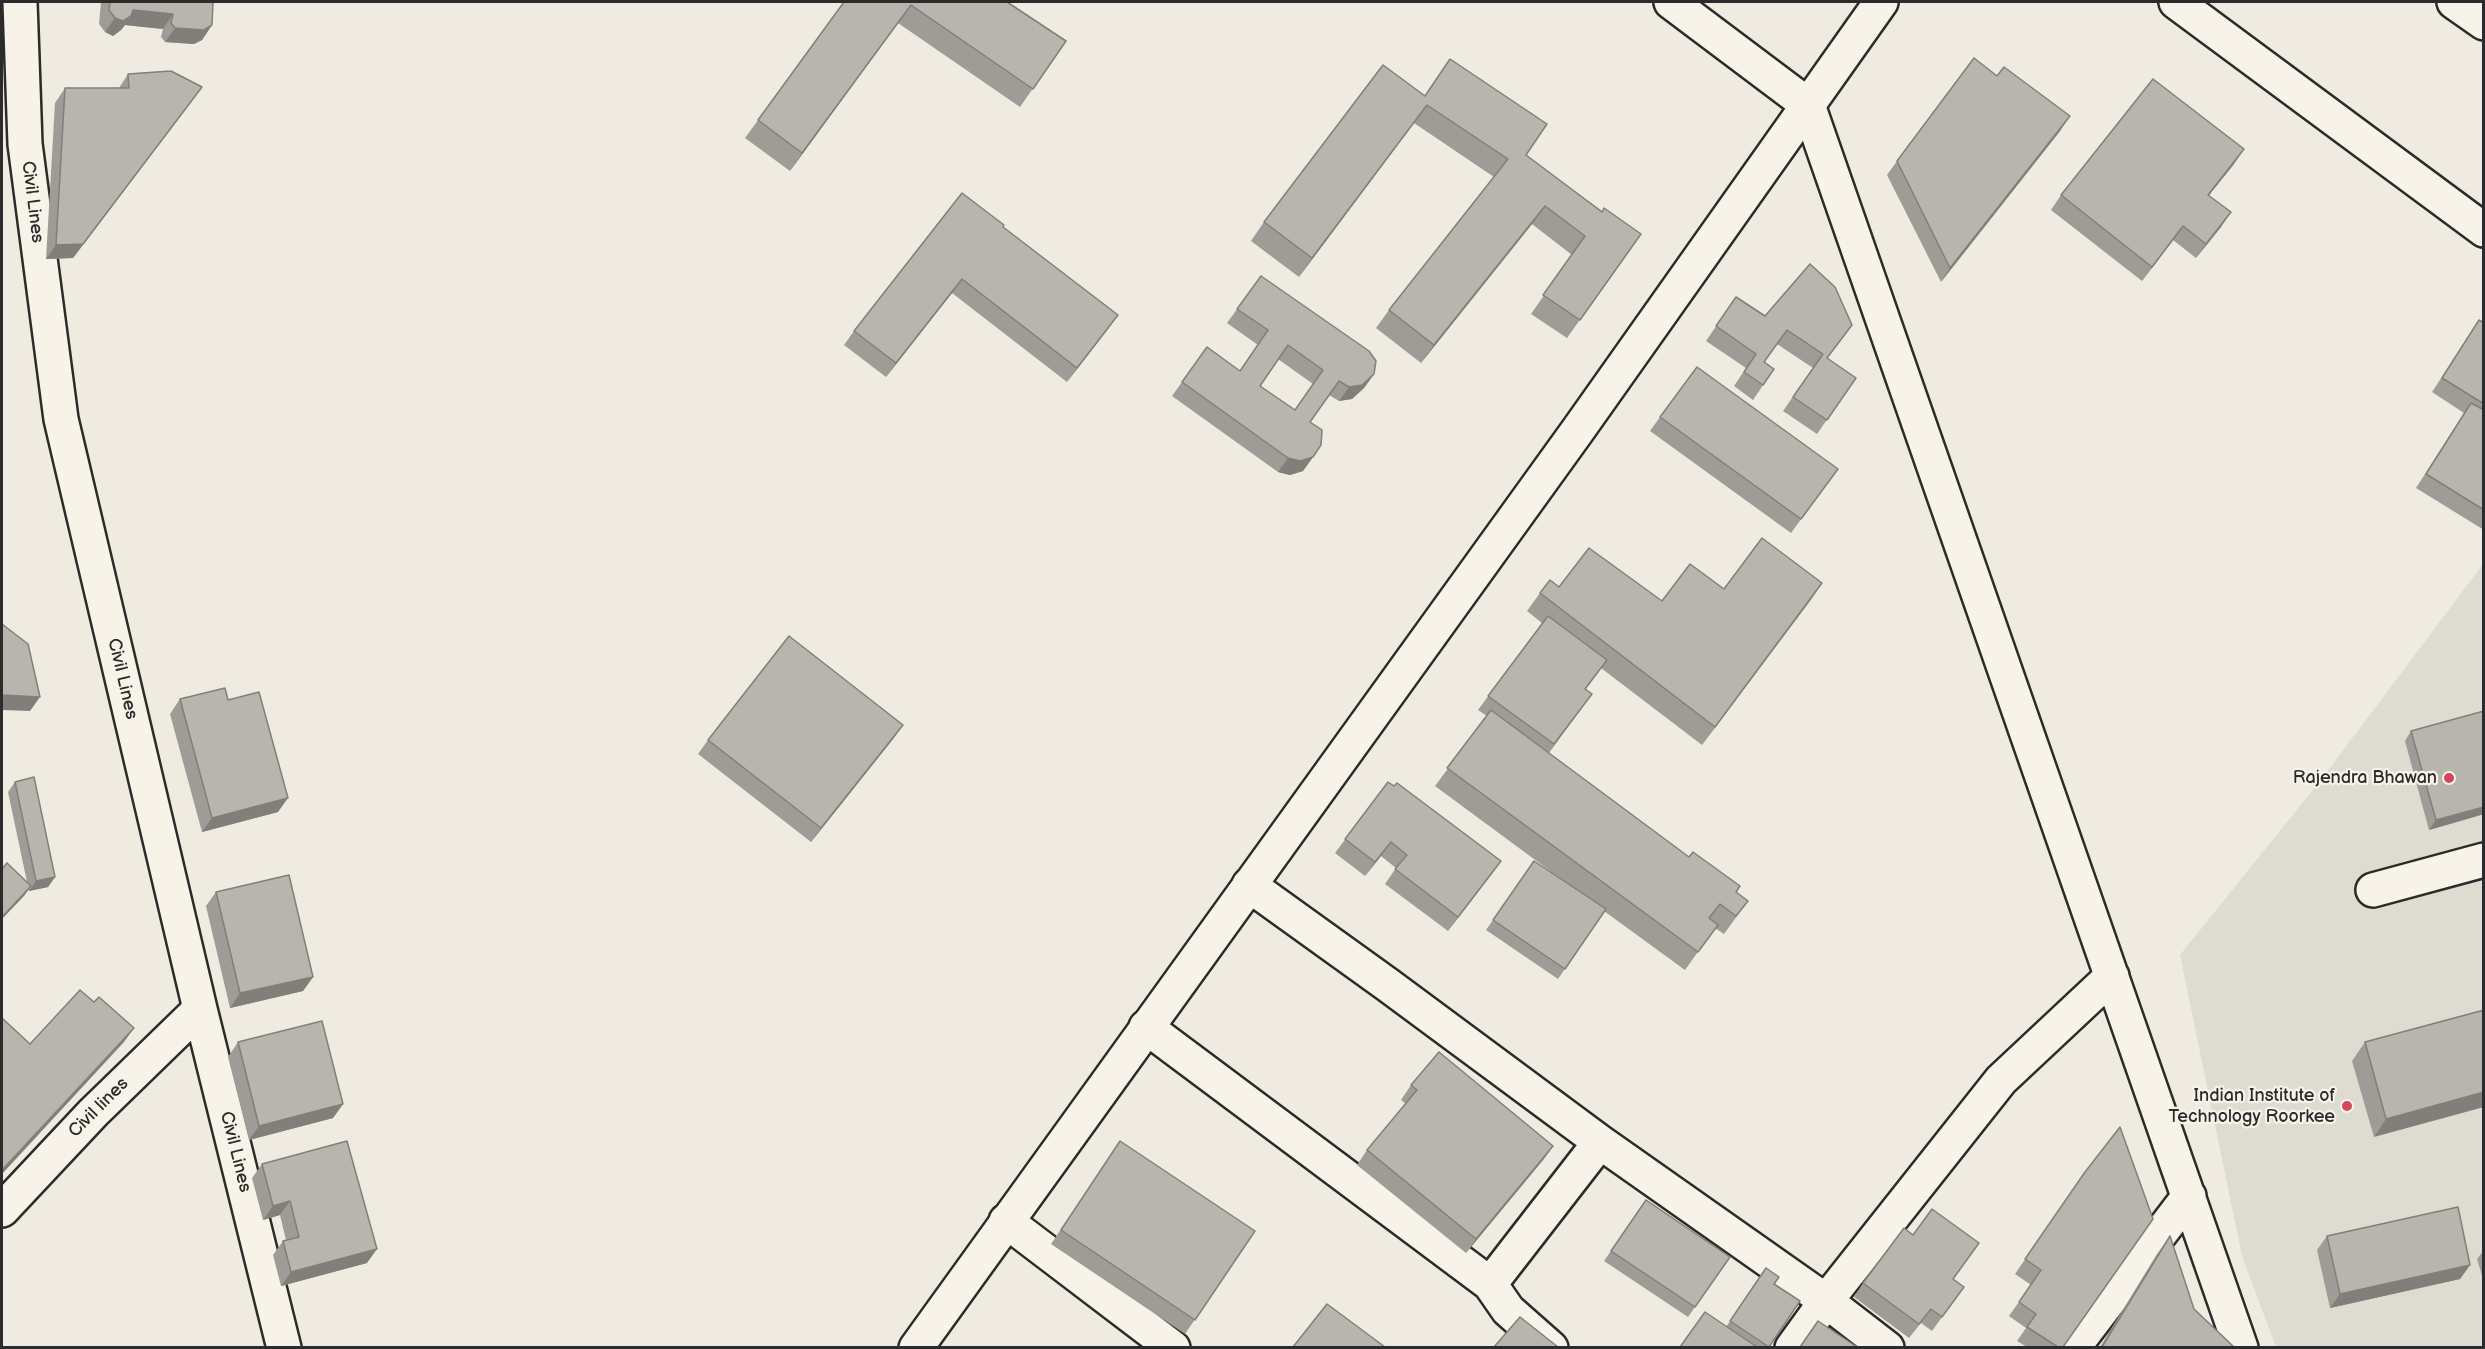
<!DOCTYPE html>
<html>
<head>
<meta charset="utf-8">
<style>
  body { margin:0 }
  #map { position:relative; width:2485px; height:1349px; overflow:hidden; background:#efebe0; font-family:"Balsamiq Sans",sans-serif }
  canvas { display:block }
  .frame { position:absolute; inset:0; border:3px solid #2b2b2b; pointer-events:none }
</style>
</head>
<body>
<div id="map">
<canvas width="2485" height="1349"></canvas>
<div class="frame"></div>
</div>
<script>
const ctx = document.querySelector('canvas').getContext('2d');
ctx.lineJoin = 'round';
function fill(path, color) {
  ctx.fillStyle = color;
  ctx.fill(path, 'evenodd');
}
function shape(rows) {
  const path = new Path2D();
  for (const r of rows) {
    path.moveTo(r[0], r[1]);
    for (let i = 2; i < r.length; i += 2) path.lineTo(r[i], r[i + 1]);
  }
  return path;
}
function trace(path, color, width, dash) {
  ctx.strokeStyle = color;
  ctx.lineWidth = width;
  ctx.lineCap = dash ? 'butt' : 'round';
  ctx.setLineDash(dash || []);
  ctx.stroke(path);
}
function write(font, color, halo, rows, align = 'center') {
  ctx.font = font + ' "Balsamiq Sans",sans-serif';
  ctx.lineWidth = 4.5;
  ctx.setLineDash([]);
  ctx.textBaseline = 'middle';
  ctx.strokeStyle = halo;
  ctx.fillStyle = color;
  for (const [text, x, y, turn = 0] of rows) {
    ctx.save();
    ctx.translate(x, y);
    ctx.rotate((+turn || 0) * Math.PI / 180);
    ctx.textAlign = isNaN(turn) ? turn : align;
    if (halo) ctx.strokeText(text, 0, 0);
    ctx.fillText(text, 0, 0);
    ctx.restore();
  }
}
fill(shape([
  [2483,564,2483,1347,2276,1347,2242,1256,2180,955,2320,781]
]), '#dedbd1');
const minor = shape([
  [20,2,25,144,61,419,200,1009,284,1348],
  [1671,2,1808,105,2241,1348],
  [2176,2,2484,230],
  [2454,2,2484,23],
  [1249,885,1388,985,1600,1142,1826,1301,1887,1348],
  [2373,890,2484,860],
  [1146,1027,1490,1284,1508,1310,1551,1348],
  [2,1210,93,1113,200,1009],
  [1006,1221,1173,1348],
  [1490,1284,1600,1142],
  [1792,1348,1826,1301,2001,1080,2112,976],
  [2073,1348,2189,1196]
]);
const major = shape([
  [916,1348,1578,430,1881,2]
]);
trace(minor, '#2b2b2b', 38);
trace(major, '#2b2b2b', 38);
trace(minor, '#f7f3e8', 33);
trace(major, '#f7f3e8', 33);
fill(shape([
  [101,2,213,2,212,25,202,40,194,44,165,42,161,37,163,29,125,25,121,30,113,36,105,32,99,24],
  [844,2,1007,2,1066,41,1020,107,898,23,790,171,745,138],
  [128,74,192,101,73,258,46,259,55,103,65,88,119,88],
  [1425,96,1526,155,1602,211,1641,234,1567,338,1531,314,1572,255,1532,224,1421,363,1376,328,1389,310,1494,177,1414,123,1299,277,1251,241,1264,222],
  [2060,131,1941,282,1887,175,1897,161],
  [2234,164,2209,195,2221,227,2196,258,2173,240,2142,281,2051,210,2061,195],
  [1003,227,1118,315,1067,382,952,293,886,377,844,345,854,331],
  [1810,264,1827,359,1856,378,1817,434,1783,411,1813,368,1777,344,1764,362,1774,369,1753,400,1734,386,1746,368,1706,341,1736,297,1765,316],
  [1261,276,1374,374,1364,388,1352,399,1339,401,1329,395,1310,422,1313,457,1303,471,1290,475,1278,472,1172,396,1207,347,1240,371,1258,345,1227,323],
  [1278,359,1313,384,1295,410,1260,386],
  [2479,320,2484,323,2484,530,2416,488,2464,413,2432,392],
  [1660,417,1838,469,1791,533,1650,431],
  [1822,583,1702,745,1601,668,1586,689,1592,694,1549,753,1748,901,1724,934,1715,928,1685,970,1604,911,1558,979,1486,930,1534,861,1561,879,1435,786,1487,716,1478,710,1542,623,1527,611,1540,593,1559,587,1662,601,1724,589],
  [180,699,228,700,278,812,202,832,170,714],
  [2484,711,2484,814,2429,830,2405,741,2411,731],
  [903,725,893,739,811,842,698,754,708,740],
  [15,782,55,877,48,887,29,891,28,889,24,896,27,882,8,792],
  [1388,782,1501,861,1448,931,1385,884,1396,868,1381,856,1365,876,1335,853],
  [216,892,313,977,303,991,230,1008,206,906],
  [2484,1010,2374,1137,2352,1061,2365,1042],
  [238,1042,343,1104,333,1118,249,1140,228,1057],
  [1411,1085,1553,1146,1543,1160,1466,1253,1357,1165,1367,1150,1406,1104,1401,1100],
  [1110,1156,1255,1231,1185,1334,1051,1244],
  [262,1164,367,1263,281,1286,273,1255,283,1241,286,1240,280,1215,263,1220,252,1178],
  [2085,1172,2063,1347,2027,1347,2017,1341,2026,1328,2009,1316,2031,1285,2015,1274],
  [1646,1200,1730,1257,1688,1317,1604,1261],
  [1913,1235,1979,1243,1953,1279,1964,1287,1932,1331,1921,1323,1909,1338,1854,1297,1863,1283],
  [2170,1236,2194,1309,2234,1347,2100,1347,2157,1254],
  [2327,1236,2470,1265,2460,1279,2330,1308,2317,1250],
  [2484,1250,2484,1282,2477,1259],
  [1766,1268,1774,1284,1800,1301,1768,1347,1680,1347,1726,1327]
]), '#9e9c96');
fill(shape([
  [911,5,898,23,790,171,802,153],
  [133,10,173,14,163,29,125,25,121,30,113,36,105,32,115,18],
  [212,25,202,40,194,44,165,42,175,28],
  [202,87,73,258,46,259,56,245],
  [1427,105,1414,123,1299,277,1312,258],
  [2070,116,2060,131,1941,282,1950,268],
  [2244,149,2234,164,2198,209,2208,195],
  [1545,206,1532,224,1421,363,1434,345],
  [2231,212,2221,227,2196,258,2206,244],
  [2183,226,2173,240,2142,281,2152,267],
  [962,279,952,293,886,377,896,363],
  [1118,315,1108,329,1067,382,1077,368],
  [1374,374,1364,388,1352,399,1339,401,1349,387],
  [1313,457,1303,471,1290,475,1278,472,1288,458],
  [1822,583,1810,601,1702,745,1715,727],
  [2,695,40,697,30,711,2,710],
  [903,725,893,739,811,842,821,828],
  [288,798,278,812,202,832,212,818],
  [2484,807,2484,814,2429,830,2436,820],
  [1391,842,1381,856,1365,876,1375,862],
  [1501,861,1491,875,1448,931,1458,917],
  [55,877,48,887,29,891,36,881],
  [31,886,24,896,2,919,2,917],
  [313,977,303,991,230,1008,240,993],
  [134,1028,124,1042,2,1174,2,1170],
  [2484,1092,2484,1107,2374,1137,2386,1119],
  [343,1104,333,1118,249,1140,259,1126],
  [1553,1146,1543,1160,1466,1253,1476,1239],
  [290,1201,280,1215,263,1220,273,1206],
  [377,1249,367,1263,281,1286,291,1272],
  [2470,1265,2460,1279,2330,1308,2340,1294]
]), '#817f7a');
const building = shape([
  [110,2,213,2,212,25,204,30,175,28,171,23,173,14,133,10,131,16,123,21,115,18,109,10,110,2],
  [844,2,1007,2,1066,41,1033,89,911,5,802,153,758,120,844,2],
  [1974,58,1997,76,2004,67,2070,116,1950,268,1897,161,1974,58],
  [1450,59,1547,124,1526,155,1602,212,1604,208,1641,234,1580,320,1543,295,1585,236,1545,206,1434,345,1389,310,1508,159,1427,105,1312,258,1264,222,1383,65,1425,96,1450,59],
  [171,71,202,87,83,244,56,245,65,88,129,88,128,74,171,71],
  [2153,79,2244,149,2208,195,2231,212,2206,244,2183,226,2152,267,2061,195,2153,79],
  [962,193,1004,225,1003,227,1118,315,1077,368,962,279,896,363,854,331,962,193],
  [1810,264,1835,287,1852,325,1827,358,1856,378,1827,420,1793,397,1823,354,1787,330,1764,362,1774,369,1763,385,1744,372,1756,354,1716,326,1736,297,1765,316,1810,264],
  [1261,276,1369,351,1376,361,1374,374,1362,385,1349,387,1339,381,1310,422,1322,430,1321,445,1313,457,1300,461,1288,458,1182,382,1207,347,1240,371,1268,330,1237,309,1261,276],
  [1288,345,1323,370,1295,410,1260,386,1288,345],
  [2479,320,2484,323,2484,404,2442,378,2479,320],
  [1697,367,1838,469,1801,519,1660,417,1697,367],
  [2471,403,2484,410,2484,510,2426,474,2471,403],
  [1762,538,1822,583,1715,727,1540,593,1550,580,1559,587,1589,548,1662,601,1690,564,1724,589,1762,538],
  [1548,616,1607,660,1585,689,1592,694,1554,744,1488,696,1548,616],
  [2,624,28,644,40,697,2,695,2,624],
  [789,636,903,725,821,828,708,740,789,636],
  [225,688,228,700,259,692,288,798,212,818,180,699,225,688],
  [1491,710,1689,857,1693,852,1740,886,1736,892,1748,901,1736,916,1720,904,1709,918,1718,925,1698,952,1447,768,1491,710],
  [2484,711,2484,807,2436,820,2411,731,2484,711],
  [34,777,55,877,36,881,15,782,34,777],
  [1388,782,1394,786,1397,783,1501,861,1458,917,1395,869,1407,855,1391,842,1375,862,1345,839,1388,782],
  [1534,861,1606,909,1565,969,1493,920,1534,861],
  [7,863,31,886,2,917,2,869,7,863],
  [289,875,313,977,240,993,216,892,289,875],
  [80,990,94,1002,99,997,134,1028,2,1170,2,1018,30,1044,80,990],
  [2484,1010,2484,1092,2386,1119,2365,1042,2484,1010],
  [322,1021,343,1104,259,1126,238,1042,322,1021],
  [1439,1052,1553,1146,1476,1239,1367,1150,1417,1090,1411,1085,1439,1052],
  [2120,1127,2153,1219,2063,1347,2058,1347,2027,1327,2036,1314,2019,1302,2041,1270,2025,1259,2085,1172,2120,1127],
  [347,1141,377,1249,291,1272,283,1241,299,1237,290,1201,273,1206,262,1164,347,1141],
  [1120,1141,1255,1231,1195,1320,1061,1230,1120,1141],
  [1646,1200,1730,1257,1695,1307,1611,1251,1646,1200],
  [2458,1207,2470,1265,2340,1294,2327,1236,2458,1207],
  [1932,1209,1979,1243,1953,1279,1964,1287,1942,1317,1931,1309,1919,1324,1863,1283,1904,1228,1913,1235,1932,1209],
  [2170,1236,2194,1309,2234,1347,2102,1347,2170,1236],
  [1766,1268,1779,1277,1774,1284,1800,1301,1769,1347,1730,1321,1766,1268],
  [1327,1304,1385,1347,1293,1347,1327,1304],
  [1705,1312,1757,1347,1680,1347,1705,1312],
  [1520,1317,1558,1347,1494,1347,1520,1317],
  [1818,1321,1857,1347,1800,1347,1818,1321]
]);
fill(building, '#b8b5ae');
trace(building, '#817f7a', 1.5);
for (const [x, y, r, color] of [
  [2449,778,6,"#d1495b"],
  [2347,1106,6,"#d1495b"]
]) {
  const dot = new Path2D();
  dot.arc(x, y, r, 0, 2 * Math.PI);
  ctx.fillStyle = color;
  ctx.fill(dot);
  trace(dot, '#f7f3e8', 2);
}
write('18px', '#2b2b2b', '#f7f3e8', [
  ["Civil Lines",32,202,83],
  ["Civil Lines",122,679,77],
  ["Civil lines",99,1108,-45],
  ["Civil Lines",235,1152,76]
]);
write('18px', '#2b2b2b', '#f7f3e8', [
  ["Rajendra Bhawan",2437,778],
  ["Indian Institute of",2335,1096],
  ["Technology Roorkee",2335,1117]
], 'right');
</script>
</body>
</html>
